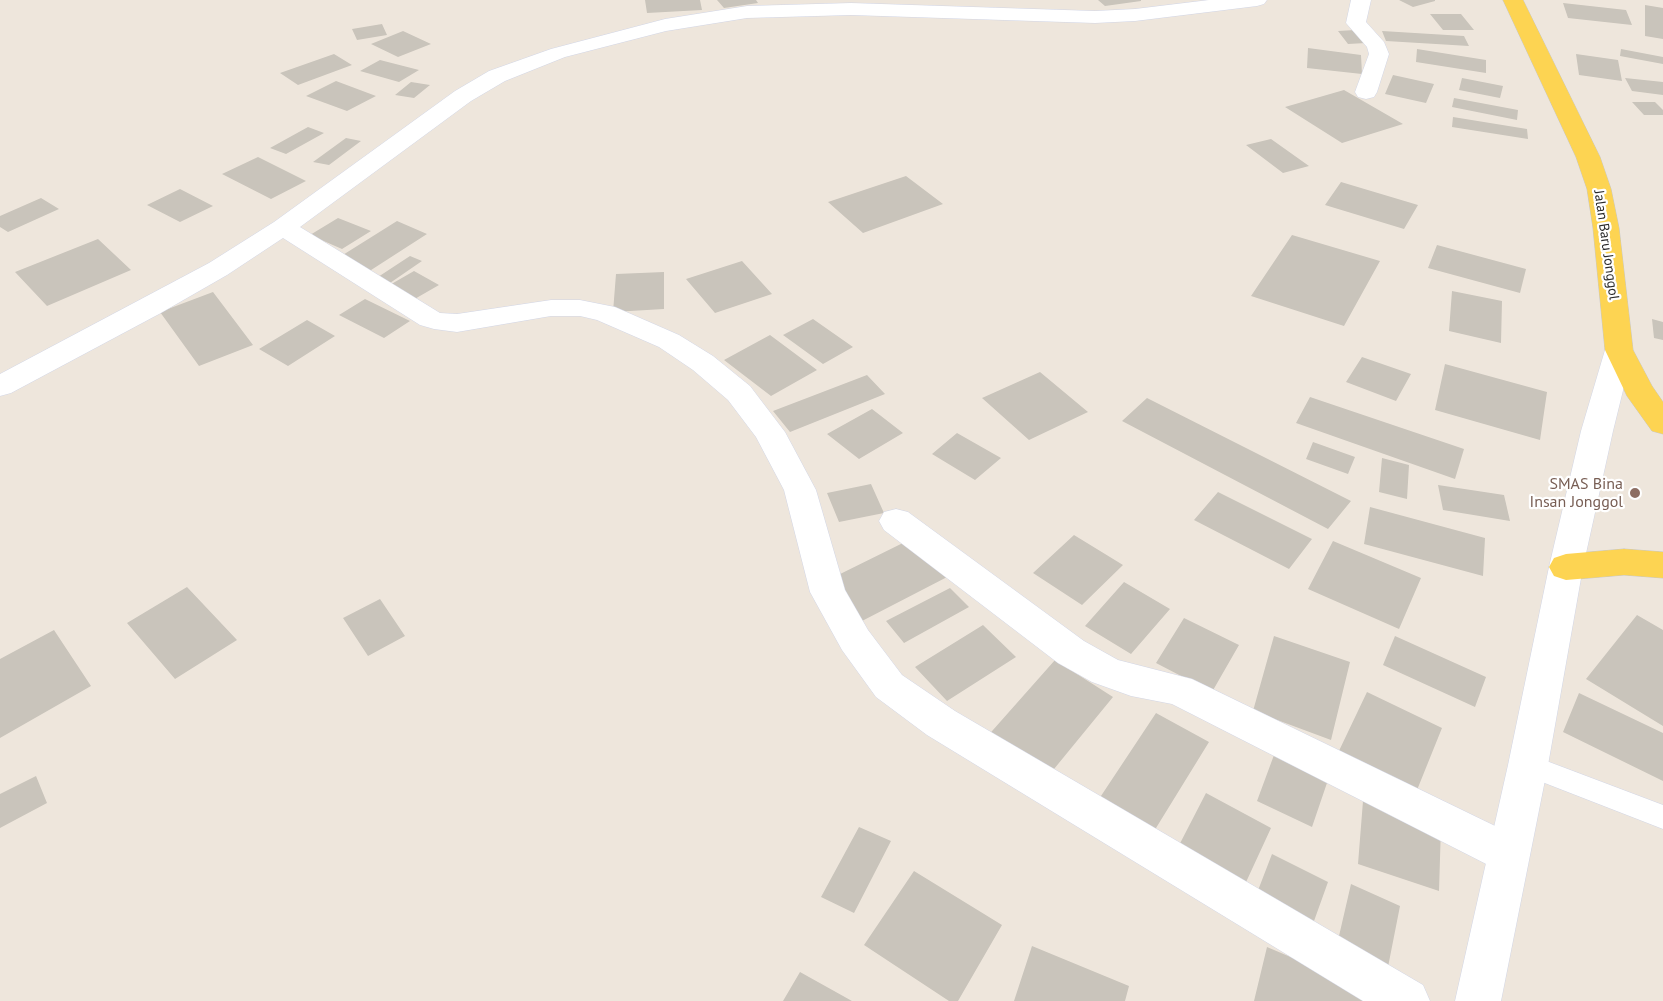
<!DOCTYPE html>
<html>
<head>
<meta charset="utf-8">
<style>
  body { margin:0 }
  canvas { display:block; background:#eee6dc }
</style>
</head>
<body>
<canvas width="1663" height="1001"></canvas>
<script>
const ctx = document.querySelector('canvas').getContext('2d');
ctx.lineJoin = 'round';
function fill(path, color) {
  ctx.fillStyle = color;
  ctx.fill(path, 'evenodd');
}
function shape(rows) {
  const path = new Path2D();
  for (const r of rows) {
    path.moveTo(r[0], r[1]);
    for (let i = 2; i < r.length; i += 2) path.lineTo(r[i], r[i + 1]);
  }
  return path;
}
function trace(path, color, width, dash) {
  ctx.strokeStyle = color;
  ctx.lineWidth = width;
  ctx.lineCap = dash ? 'butt' : 'round';
  ctx.setLineDash(dash || []);
  ctx.stroke(path);
}
function write(font, color, halo, rows, align = 'center') {
  ctx.font = font + ' "PT Sans",sans-serif';
  ctx.lineWidth = 4.5;
  ctx.setLineDash([]);
  ctx.textBaseline = 'middle';
  ctx.strokeStyle = halo;
  ctx.fillStyle = color;
  for (const [text, x, y, turn = 0] of rows) {
    ctx.save();
    ctx.translate(x, y);
    ctx.rotate((+turn || 0) * Math.PI / 180);
    ctx.textAlign = isNaN(turn) ? turn : align;
    if (halo) ctx.strokeText(text, 0, 0);
    ctx.fillText(text, 0, 0);
    ctx.restore();
  }
}
fill(shape([
  [645,0,700,0,702,10,647,13],
  [717,0,756,0,758,3,724,8],
  [1098,0,1141,0,1141,1,1105,6],
  [1399,0,1435,0,1435,1,1413,7],
  [1563,3,1626,10,1632,25,1568,18],
  [1645,5,1663,8,1663,39,1645,36],
  [1430,14,1461,14,1474,30,1443,30],
  [382,24,387,35,357,40,352,29],
  [1355,30,1366,43,1348,44,1338,31],
  [403,31,431,44,398,57,371,44],
  [1382,31,1464,36,1469,46,1386,41],
  [1308,48,1361,55,1362,74,1307,68],
  [1417,49,1486,60,1486,73,1416,62],
  [1621,49,1663,57,1663,64,1620,56],
  [334,54,352,65,298,85,280,73],
  [1576,54,1618,60,1622,81,1579,75],
  [380,60,419,70,399,82,360,71],
  [1393,75,1434,84,1426,103,1385,94],
  [1462,78,1503,86,1500,98,1459,90],
  [1625,78,1663,82,1663,95,1632,91],
  [336,81,376,96,347,111,306,96],
  [411,82,430,85,414,98,395,95],
  [1344,90,1403,124,1342,143,1285,107],
  [1454,98,1518,110,1517,120,1452,107],
  [1632,102,1655,102,1663,110,1663,115,1644,115],
  [1453,117,1527,129,1528,139,1452,127],
  [308,127,324,133,286,154,270,148],
  [346,138,361,141,329,165,313,162],
  [1271,139,1309,166,1283,173,1246,145],
  [258,157,306,181,271,199,222,174],
  [906,176,943,204,863,233,828,202],
  [1341,182,1418,205,1404,229,1325,205],
  [180,189,213,206,180,222,147,205],
  [41,198,59,209,8,232,0,227,0,216],
  [338,218,371,231,342,249,310,235],
  [397,221,427,234,368,272,338,258],
  [1292,235,1380,261,1344,326,1251,296],
  [98,239,131,270,47,306,15,272],
  [1437,245,1526,269,1520,293,1428,268],
  [410,256,422,261,390,283,378,277],
  [742,261,772,294,715,313,686,279],
  [414,271,439,285,406,304,381,290],
  [664,272,664,309,613,312,616,274],
  [1452,291,1502,301,1501,343,1449,331],
  [213,292,253,345,199,366,160,312],
  [365,299,410,321,384,338,339,315],
  [813,319,853,347,823,364,783,335],
  [1652,319,1663,322,1663,340,1654,338],
  [307,320,335,336,288,366,259,349],
  [770,335,817,370,771,396,724,360],
  [1362,357,1411,374,1396,401,1346,382],
  [1445,364,1547,392,1540,440,1435,410],
  [1040,372,1088,412,1029,440,982,398],
  [867,375,885,394,790,432,773,411],
  [1310,397,1464,449,1455,479,1296,423],
  [1147,398,1351,501,1328,529,1122,421],
  [872,409,903,433,859,459,827,434],
  [957,433,1001,458,975,480,932,454],
  [1313,442,1355,457,1348,474,1306,459],
  [1382,458,1409,465,1407,499,1379,492],
  [871,484,884,513,839,522,827,493],
  [1438,485,1504,495,1510,521,1443,510],
  [1218,492,1312,539,1289,569,1194,520],
  [1370,507,1485,538,1483,576,1364,544],
  [1074,535,1123,565,1082,605,1033,573],
  [915,537,951,575,862,621,828,580],
  [1333,541,1421,578,1399,629,1308,589],
  [1124,582,1170,609,1131,654,1085,626],
  [187,587,237,640,175,679,127,623],
  [950,588,969,607,904,643,886,621],
  [380,599,405,636,368,656,343,618],
  [1637,615,1663,630,1663,726,1586,679],
  [1184,618,1239,645,1212,692,1156,663],
  [983,625,1016,657,947,701,915,667],
  [54,630,91,686,0,738,0,659],
  [1274,636,1350,662,1331,740,1253,711],
  [1395,636,1486,677,1475,707,1383,665],
  [1055,660,1113,697,1045,780,985,739],
  [1367,692,1442,728,1415,795,1337,755],
  [1579,693,1663,733,1663,781,1563,732],
  [1156,713,1209,742,1148,841,1093,808],
  [1274,755,1328,780,1312,827,1257,801],
  [36,776,47,803,0,828,0,794],
  [1206,793,1271,828,1241,893,1174,855],
  [1363,801,1441,826,1439,891,1358,864],
  [859,827,891,841,854,913,821,897],
  [1272,854,1328,882,1309,935,1252,906],
  [914,871,1002,925,958,1001,949,1001,864,945],
  [1351,884,1400,906,1387,972,1336,949],
  [1032,946,1129,986,1125,1001,1014,1001],
  [1267,947,1394,1001,1254,1001],
  [800,972,852,1001,783,1001]
]), '#c9c4bb');
const lane = shape([
  [1528,754,1663,805,1663,829,1519,773,1515,765,1519,757,1528,754]
]);
const street = shape([
  [1209,0,1267,0,1264,4,1257,6,1135,21,1095,23,851,15,747,18,666,31,565,57,505,81,471,101,300,227,440,313,457,314,551,300,580,300,615,307,679,335,713,356,750,386,785,432,816,490,845,590,868,630,902,675,955,711,1423,985,1430,1001,1363,1001,927,735,876,697,842,650,810,592,784,490,756,437,728,400,693,370,659,347,597,320,580,316,551,316,457,332,434,329,420,325,283,238,227,275,159,314,11,393,0,396,0,374,209,263,274,222,455,91,489,71,551,49,665,19,747,6,851,3,1095,11,1135,9,1209,0],
  [1351,0,1371,0,1366,22,1384,42,1389,54,1377,92,1374,97,1366,99,1358,97,1355,92,1369,54,1367,47,1346,23,1351,0],
  [896,509,908,512,1084,641,1118,660,1192,679,1524,840,1530,854,1524,868,1509,874,1494,868,1172,704,1131,696,1092,682,1058,663,884,530,879,521,884,512,896,509]
]);
const secondary = shape([
  [1619,341,1629,344,1633,350,1613,431,1583,567,1548,765,1501,1001,1455,1001,1508,765,1549,567,1581,431,1605,350,1609,344,1619,341]
]);
const primary = shape([
  [1503,0,1523,0,1600,157,1611,189,1619,228,1633,350,1652,386,1663,402,1663,434,1652,431,1627,396,1605,350,1593,228,1587,189,1576,157,1503,0],
  [1624,549,1663,552,1663,578,1624,575,1566,580,1554,576,1549,567,1554,558,1566,554,1624,549]
]);
trace(lane, '#d1d5e5', 1);
trace(street, '#d1d5e5', 1);
trace(secondary, '#d1d5e5', 1);
trace(primary, '#c8c8c8', 1);
fill(lane, '#fff');
fill(street, '#fff');
fill(secondary, '#fff');
fill(primary, '#fdd452');
for (const [x, y, r, color] of [
  [1635,493,6,"#8d6e63"]
]) {
  const dot = new Path2D();
  dot.arc(x, y, r, 0, 2 * Math.PI);
  ctx.fillStyle = color;
  ctx.fill(dot);
  trace(dot, '#fff', 2);
}
write('14px', '#2b2b2b', '#fff', [
  ["Jalan Baru Jonggol",1606,245,82]
]);
write('16px', '#785e54', '#fff', [
  ["SMAS Bina",1623,484],
  ["Insan Jonggol",1623,502]
], 'right');
</script>
</body>
</html>
